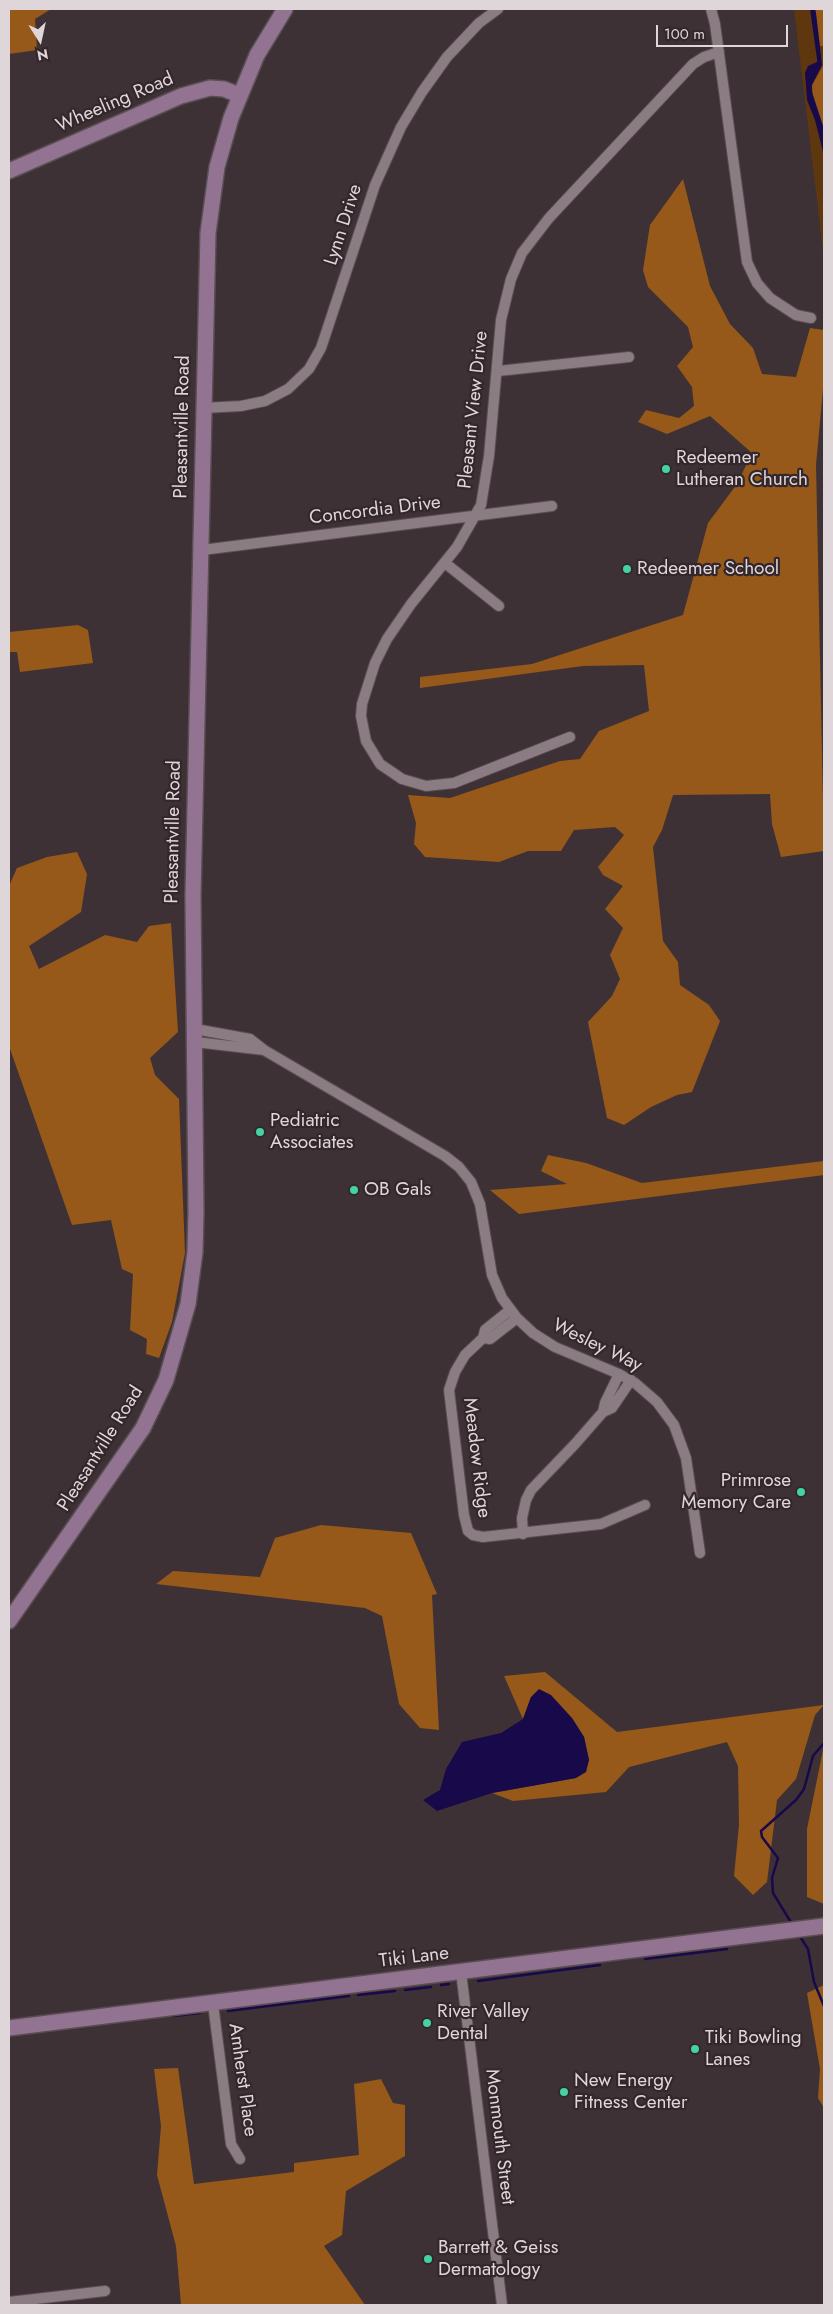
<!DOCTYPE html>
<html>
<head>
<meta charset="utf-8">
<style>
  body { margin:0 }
  #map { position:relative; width:833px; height:2314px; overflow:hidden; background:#3e3136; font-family:Jost,sans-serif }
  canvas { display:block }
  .frame { position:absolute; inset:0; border:10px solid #ded6d9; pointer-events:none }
  .north { position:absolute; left:15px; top:15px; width:50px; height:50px; -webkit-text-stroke:4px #34272c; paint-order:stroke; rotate:170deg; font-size:14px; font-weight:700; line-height:20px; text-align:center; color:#ded6d9 }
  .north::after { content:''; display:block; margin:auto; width:18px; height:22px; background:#ded6d9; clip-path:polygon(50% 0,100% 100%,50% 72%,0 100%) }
  .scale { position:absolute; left:656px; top:25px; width:132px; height:22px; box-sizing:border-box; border:2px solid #ded6d9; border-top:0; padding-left:6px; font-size:15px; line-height:18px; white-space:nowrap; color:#ded6d9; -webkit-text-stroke:4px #34272c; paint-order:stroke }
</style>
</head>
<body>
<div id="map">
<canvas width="833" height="2314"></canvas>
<div class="frame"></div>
<div class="north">N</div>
<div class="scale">100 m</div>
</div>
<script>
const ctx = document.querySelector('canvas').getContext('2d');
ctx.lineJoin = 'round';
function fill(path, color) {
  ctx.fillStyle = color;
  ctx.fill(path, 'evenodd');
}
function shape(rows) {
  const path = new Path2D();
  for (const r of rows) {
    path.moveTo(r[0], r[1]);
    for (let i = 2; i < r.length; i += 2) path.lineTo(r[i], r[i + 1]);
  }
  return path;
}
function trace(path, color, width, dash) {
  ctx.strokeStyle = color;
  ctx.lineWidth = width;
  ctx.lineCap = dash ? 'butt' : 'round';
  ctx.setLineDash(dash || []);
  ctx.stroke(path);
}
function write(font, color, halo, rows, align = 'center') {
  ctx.font = font + ' Jost,sans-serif';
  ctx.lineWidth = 4.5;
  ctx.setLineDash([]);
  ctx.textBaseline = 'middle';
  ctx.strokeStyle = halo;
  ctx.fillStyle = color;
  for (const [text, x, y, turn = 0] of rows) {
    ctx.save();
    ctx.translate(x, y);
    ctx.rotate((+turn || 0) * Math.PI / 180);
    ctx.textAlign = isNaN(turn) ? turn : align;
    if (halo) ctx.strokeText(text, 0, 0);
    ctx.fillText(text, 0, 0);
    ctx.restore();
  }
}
fill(shape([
  [794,9,824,9,824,258]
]), '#5f370f');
fill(shape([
  [9,9,51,9,35,19,37,50,9,54],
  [815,9,823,9,824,15,823,46,820,46],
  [824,64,824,129,813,100,812,85],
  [683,179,710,286,730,324,753,348,762,374,796,377,810,328,824,330,824,378,816,465,824,851,781,857,772,824,770,794,673,795,662,830,653,847,663,941,678,962,680,985,709,1005,720,1021,692,1092,677,1095,651,1107,624,1125,607,1118,588,1022,612,996,620,979,610,955,623,928,605,909,623,886,603,875,598,867,624,835,615,827,574,830,561,851,528,851,499,862,425,857,414,844,416,823,408,795,450,798,560,761,580,759,599,731,649,711,644,665,583,666,420,688,420,677,532,664,683,615,708,523,737,484,752,453,710,416,667,434,638,422,646,410,679,418,694,406,692,387,677,366,693,347,688,327,648,287,643,270,650,225],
  [78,625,88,630,93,663,20,672,17,652,9,652,9,632],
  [77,852,87,874,81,912,29,946,39,969,105,935,137,942,149,926,171,923,178,1032,150,1058,155,1075,179,1099,185,1253,172,1322,159,1358,146,1354,147,1339,130,1330,133,1274,122,1269,111,1220,72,1225,9,1046,9,886,17,868,47,857],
  [548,1155,586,1163,642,1183,824,1161,824,1175,519,1214,490,1190,567,1184,541,1171],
  [321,1525,411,1533,437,1594,432,1595,439,1730,420,1728,399,1704,382,1616,365,1608,156,1584,173,1571,260,1577,275,1538],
  [545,1672,617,1732,824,1705,815,1715,796,1779,777,1800,767,1882,753,1895,734,1876,739,1825,738,1766,727,1742,629,1767,606,1792,513,1801,492,1793,576,1778,589,1760,584,1737,572,1718,531,1697,523,1719,504,1676],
  [824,1745,824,1904,807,1897,807,1829],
  [824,1985,824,2108,818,2098,820,2069,807,1993],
  [178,2068,194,2184,294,2172,294,2163,359,2155,354,2084,381,2079,393,2103,405,2105,405,2156,346,2191,342,2235,324,2246,365,2305,181,2305,176,2246,157,2175,161,2126,154,2069]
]), '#96591a');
fill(shape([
  [810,9,815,9,816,13,822,65,812,85,812,92,824,129,824,156,815,120,807,100,806,86,805,73,808,66,817,62,817,59],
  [539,1689,551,1695,572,1718,584,1737,589,1760,586,1772,576,1778,492,1793,437,1811,423,1800,440,1790,446,1769,462,1742,501,1733,523,1719,531,1697]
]), '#17094a');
trace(shape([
  [792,1924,773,1893,772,1878,778,1858,762,1837,761,1831,796,1800,804,1789,813,1756,824,1743],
  [799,1935,808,1949,814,1982,824,2006],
  [645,1959,727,1949],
  [478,1981,600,1965],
  [441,1985,449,1984],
  [405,1990,431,1987],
  [358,1995,395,1991],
  [228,2011,349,1996],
  [173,2016,200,2013]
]), '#17094a', 2.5);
const street = shape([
  [711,9,715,24,747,262,757,283,770,298,796,315,811,318],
  [498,371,629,357],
  [203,408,241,406,265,401,288,389,309,369,321,348,375,185,401,127,422,92,447,57,479,23,498,9],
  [202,550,552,506],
  [445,563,499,606],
  [570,737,454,783,426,786,402,779,380,764,366,741,361,716,362,704,375,663,387,639,411,604,457,547,481,505,489,456,501,320,511,279,522,253,549,218,693,64,704,57,719,52],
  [195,1029,250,1039,264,1050,445,1156,459,1167,471,1182,480,1204,492,1275,502,1298,517,1318,533,1333,555,1347,619,1374,635,1383,657,1402,674,1425,686,1458,700,1553],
  [195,1042,264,1050],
  [510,1310,485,1330,483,1338,465,1355,455,1372,449,1390,464,1515,468,1531,473,1535,483,1537,601,1524,645,1505],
  [483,1338,490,1339,517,1318],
  [603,1412,612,1408,631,1380],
  [523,1534,522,1518,526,1500,531,1490,575,1444,603,1412,605,1403,619,1374],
  [461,1972,502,2305],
  [213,2004,231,2144,240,2159],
  [9,2302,105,2291]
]);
const secondary = shape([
  [9,171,181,96,210,88,224,89,239,95],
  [9,1621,143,1428,166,1380,188,1304,195,1252,196,1212,193,895,208,233,217,167,231,118,257,55,285,9],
  [9,2028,824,1926]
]);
trace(street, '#594e52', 12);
trace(secondary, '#594e52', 18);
trace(street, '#8b7b82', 10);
trace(secondary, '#927492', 15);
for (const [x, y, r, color] of [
  [666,469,5,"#41d4a1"],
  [627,569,5,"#41d4a1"],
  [260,1132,5,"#41d4a1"],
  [354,1190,5,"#41d4a1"],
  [801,1492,5,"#41d4a1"],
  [427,2023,5,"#41d4a1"],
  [695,2049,5,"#41d4a1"],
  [564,2092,5,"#41d4a1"],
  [428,2259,5,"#41d4a1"]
]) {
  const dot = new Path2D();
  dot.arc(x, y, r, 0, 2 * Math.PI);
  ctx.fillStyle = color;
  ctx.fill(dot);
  trace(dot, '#34272c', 2);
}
write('19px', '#ded6d9', '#34272c', [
  ["Wheeling Road",115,103,-23],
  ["Lynn Drive",344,225,-72],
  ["Pleasant View Drive",474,410,-84],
  ["Pleasantville Road",183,427,-89],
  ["Concordia Drive",375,511,-7],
  ["Pleasantville Road",174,832,-89],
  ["Wesley Way",597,1346,26],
  ["Pleasantville Road",101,1449,-58],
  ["Meadow Ridge",476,1458,83],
  ["Tiki Lane",414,1958,-7],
  ["Amherst Place",242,2080,82],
  ["Monmouth Street",499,2137,83]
]);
write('19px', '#ded6d9', '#34272c', [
  ["Redeemer",676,458],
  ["Lutheran Church",676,480],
  ["Redeemer School",637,569],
  ["Pediatric",270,1121],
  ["Associates",270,1143],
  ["OB Gals",364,1190],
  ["Primrose",791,1481,"right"],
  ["Memory Care",791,1503,"right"],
  ["River Valley",437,2012],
  ["Dental",437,2034],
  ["Tiki Bowling",705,2038],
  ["Lanes",705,2060],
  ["New Energy",574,2081],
  ["Fitness Center",574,2103],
  ["Barrett & Geiss",438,2248],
  ["Dermatology",438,2270]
], 'left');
</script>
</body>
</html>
